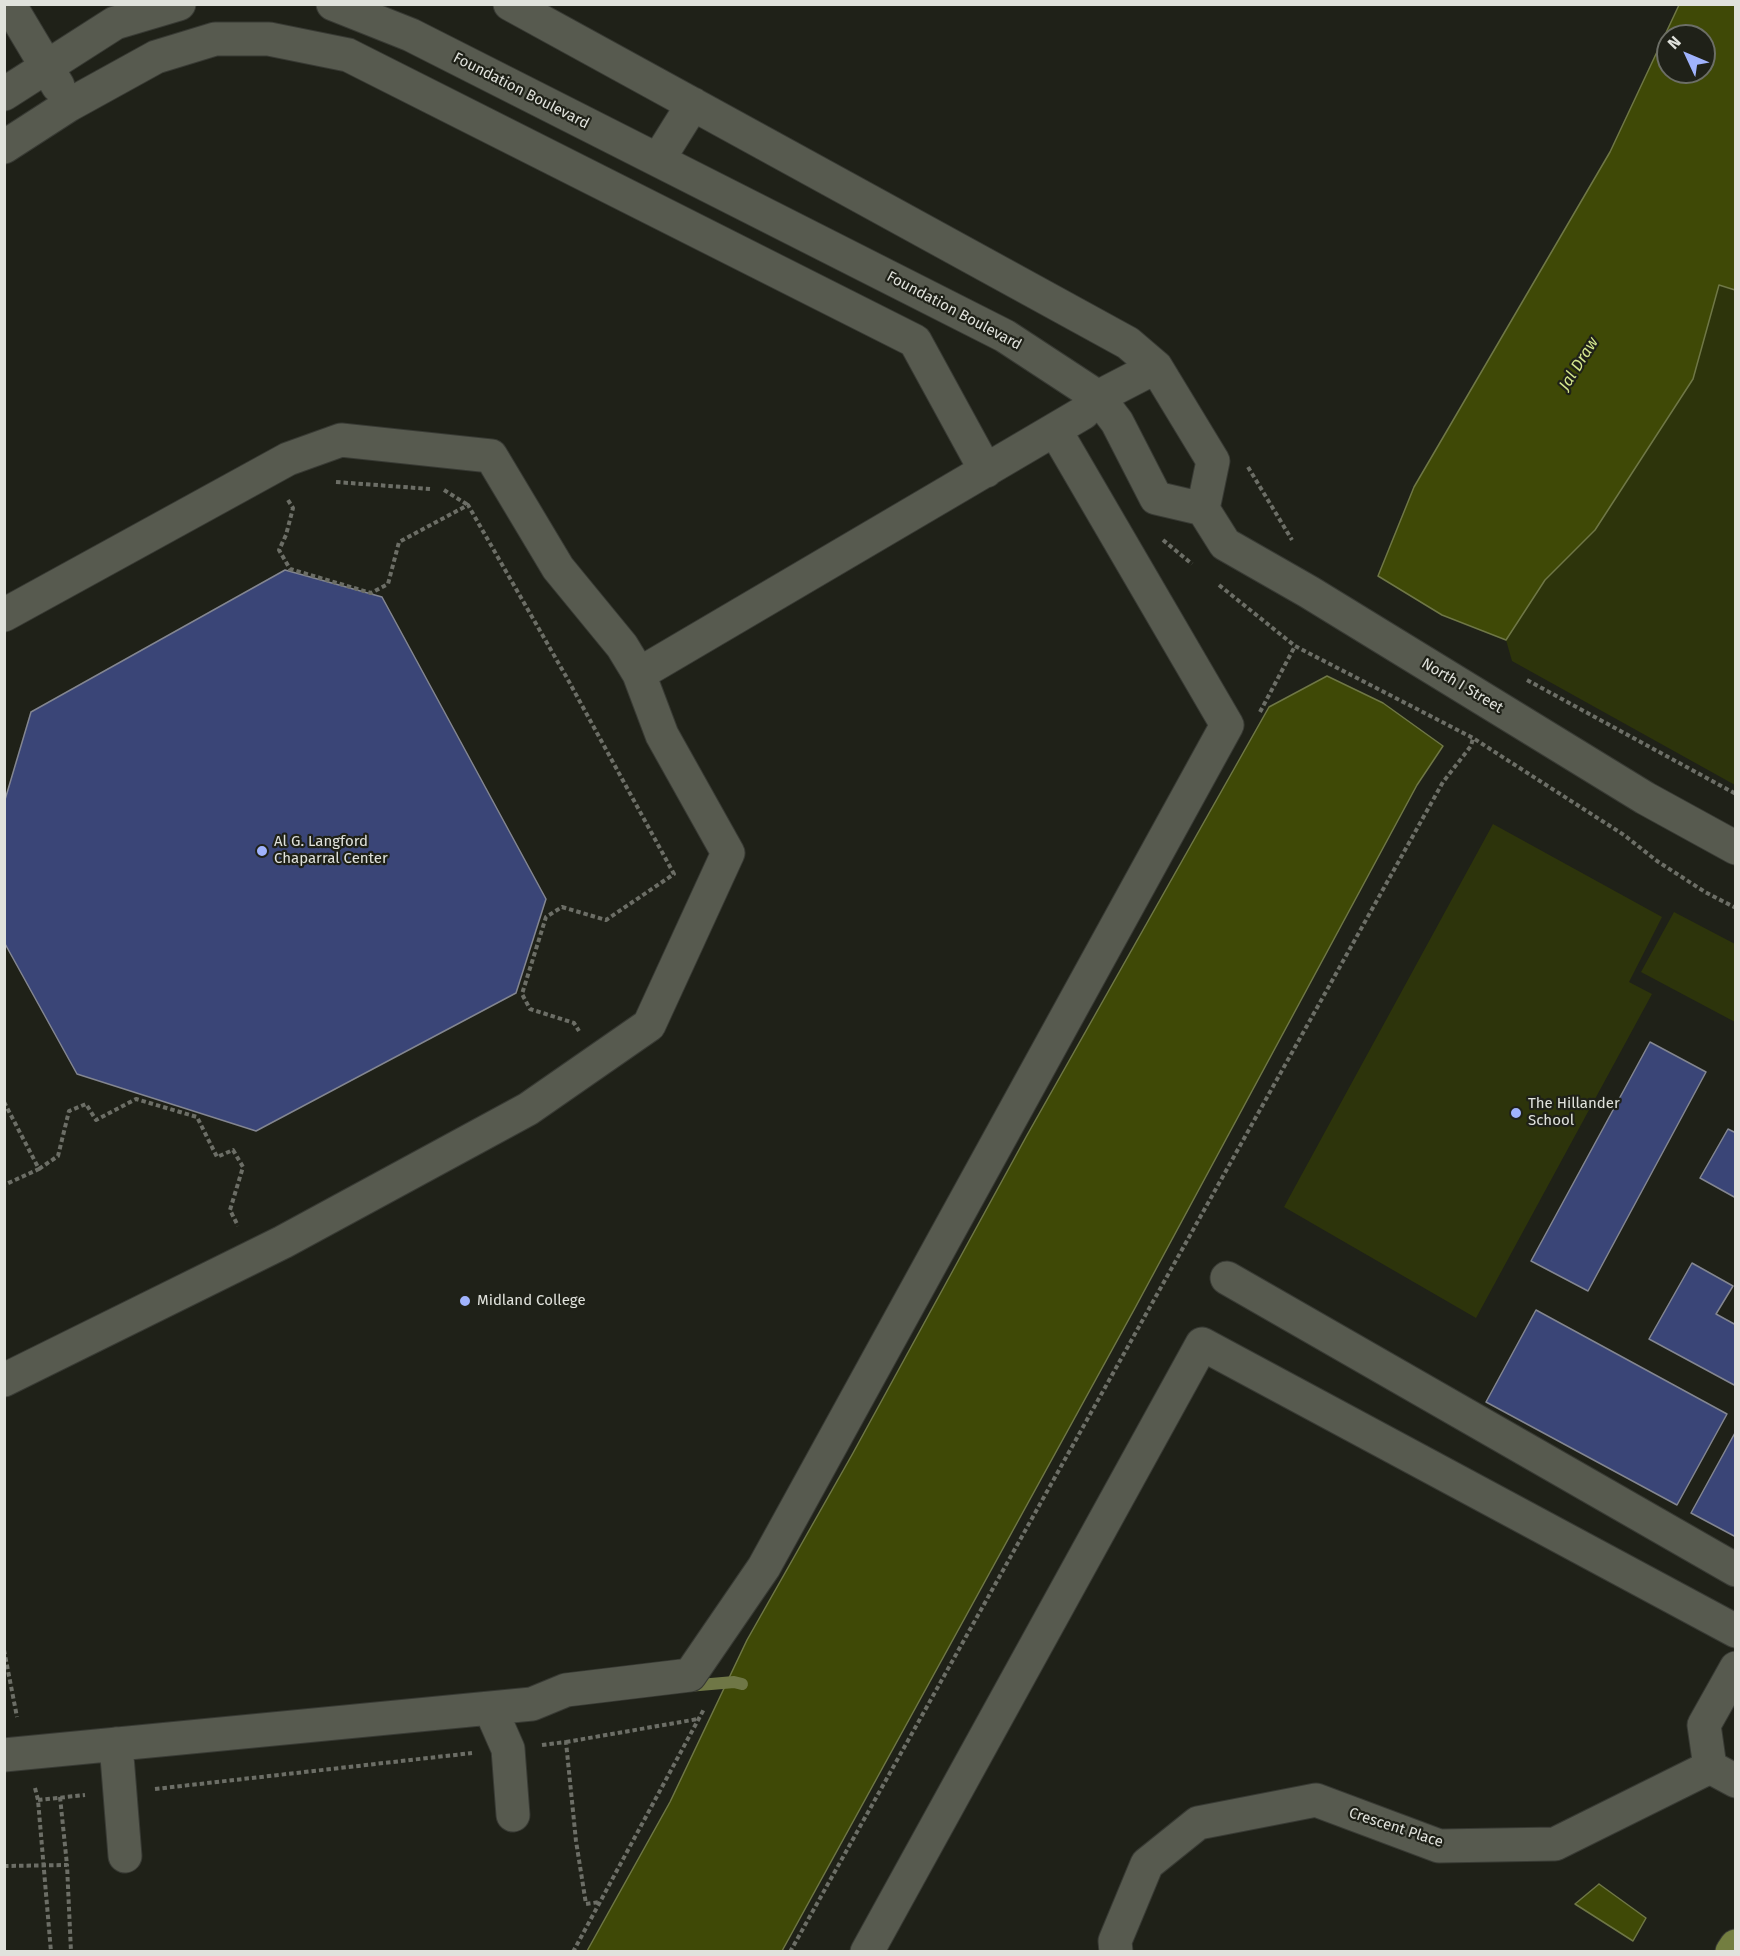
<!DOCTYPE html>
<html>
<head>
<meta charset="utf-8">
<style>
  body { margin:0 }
  #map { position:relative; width:1740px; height:1956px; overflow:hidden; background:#1f2118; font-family:"Fira Sans",sans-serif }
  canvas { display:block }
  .frame { position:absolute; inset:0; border:6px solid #e0e2dc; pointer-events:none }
  .north { position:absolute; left:1656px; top:24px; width:60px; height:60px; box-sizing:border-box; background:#1f2118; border:2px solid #6c6e66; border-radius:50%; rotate:314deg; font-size:16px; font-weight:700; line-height:24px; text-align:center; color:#e0e2dc }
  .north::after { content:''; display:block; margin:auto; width:21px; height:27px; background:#a0b3fd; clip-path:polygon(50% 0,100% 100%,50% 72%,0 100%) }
</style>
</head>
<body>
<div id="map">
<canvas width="1740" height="1956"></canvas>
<div class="frame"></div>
<div class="north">N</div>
</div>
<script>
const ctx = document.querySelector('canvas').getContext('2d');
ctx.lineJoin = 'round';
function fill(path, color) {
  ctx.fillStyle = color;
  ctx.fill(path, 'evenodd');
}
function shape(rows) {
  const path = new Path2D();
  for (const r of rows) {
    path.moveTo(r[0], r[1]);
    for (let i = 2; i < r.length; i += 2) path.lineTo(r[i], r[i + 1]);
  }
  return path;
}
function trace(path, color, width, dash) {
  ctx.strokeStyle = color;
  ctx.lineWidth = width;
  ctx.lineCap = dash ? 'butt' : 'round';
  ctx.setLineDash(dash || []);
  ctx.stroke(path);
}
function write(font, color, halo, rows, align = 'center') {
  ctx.font = font + ' "Fira Sans",sans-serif';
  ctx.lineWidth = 4.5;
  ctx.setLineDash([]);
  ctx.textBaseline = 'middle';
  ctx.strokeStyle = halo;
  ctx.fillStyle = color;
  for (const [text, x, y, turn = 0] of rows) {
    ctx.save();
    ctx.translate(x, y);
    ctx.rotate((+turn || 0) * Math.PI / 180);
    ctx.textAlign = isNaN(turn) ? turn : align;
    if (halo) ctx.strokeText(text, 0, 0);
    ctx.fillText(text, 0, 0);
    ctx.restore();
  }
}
fill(shape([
  [1719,285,1735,290,1735,785,1512,661,1506,640,1545,580,1595,530,1693,379],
  [1493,824,1662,917,1629,982,1652,994,1476,1318,1284,1207],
  [1674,912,1735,944,1735,1022,1641,972]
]), '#2d340b');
const water = shape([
  [1679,5,1735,5,1735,290,1719,285,1693,379,1595,530,1545,580,1506,640,1442,615,1378,576,1414,487,1610,152,1679,5],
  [1668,36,1704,36,1704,72,1668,72,1668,36],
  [1327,676,1383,703,1443,746,1417,785,1135,1308,782,1951,587,1951,670,1802,747,1640,853,1453,1026,1137,1269,707,1327,676],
  [1599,1884,1646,1918,1633,1941,1575,1904,1599,1884]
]);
fill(water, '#3f4906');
trace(water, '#6f7746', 1.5);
trace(shape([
  [688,1686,734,1682,742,1684]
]), '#6f7746', 12);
const building = shape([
  [285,570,382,597,546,899,516,993,256,1131,77,1074,4,942,4,803,31,712,285,570],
  [1650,1042,1706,1072,1588,1291,1531,1261,1650,1042],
  [1728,1129,1736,1133,1736,1198,1700,1178,1728,1129],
  [1692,1263,1733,1286,1716,1314,1736,1325,1736,1386,1649,1339,1692,1263],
  [1536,1310,1727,1414,1677,1505,1486,1402,1536,1310],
  [1736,1431,1736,1537,1691,1513,1736,1431]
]);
fill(building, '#3a4577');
trace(building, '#838691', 1.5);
const minor = shape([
  [333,4,411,35,1005,336,1098,397,1117,422,1156,498,1203,509],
  [510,4,1128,343,1156,367,1213,461,1203,509],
  [15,14,58,86],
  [4,94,115,23,179,4],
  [4,147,69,105,156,57,215,39,269,39,348,55,915,341,986,471],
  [658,160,693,104],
  [1203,509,1225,544,1309,592,1645,798,1736,848],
  [4,615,288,459,341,440,491,456,558,568,622,646,639,674,662,735,728,853,649,1025,528,1109,283,1242,4,1380],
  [639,674,1083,413,1098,397,1156,367],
  [1227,1278,1736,1570],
  [490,1708,508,1749,513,1815],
  [116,1744,125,1856],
  [4,1755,532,1704,566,1690,690,1675,764,1567,1227,725,1055,430],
  [1710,1767,1704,1725,1736,1668],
  [867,1952,1202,1344,1736,1631],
  [1116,1952,1115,1941,1147,1864,1198,1823,1316,1800,1439,1846,1555,1844,1710,1767,1736,1781]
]);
const major = shape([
  [1732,1952,1736,1946]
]);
trace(minor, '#383a34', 35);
trace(major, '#383a34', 35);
trace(shape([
  [1248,467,1292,540],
  [336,482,430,489],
  [444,490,468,505],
  [288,500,293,508,286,535,279,550,290,569,371,593,388,584,399,542,468,505,567,678,674,874,606,920,562,907,546,917,522,994,530,1009,574,1023,579,1031],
  [1163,540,1192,564],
  [1219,585,1295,646,1473,738,1624,835,1657,861,1705,892,1736,908],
  [1527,680,1736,794],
  [1260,712,1295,646],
  [4,1102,39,1169,4,1185],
  [39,1169,58,1156,69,1111,86,1104,96,1120,136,1099,197,1117,217,1157,233,1150,243,1167,230,1210,238,1226],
  [4,1650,17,1717],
  [566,1742,698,1719],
  [542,1745,566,1742,576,1841,586,1904,599,1902],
  [35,1788,38,1800,51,1952],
  [155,1789,472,1753],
  [60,1797,67,1865],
  [38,1800,85,1795],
  [4,1866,67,1865,71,1952],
  [573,1952,704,1709],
  [790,1952,1443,782,1471,746,1473,738]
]), '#6c6e66', 4, [4.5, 3]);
trace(minor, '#575a4f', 33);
trace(major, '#737e40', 33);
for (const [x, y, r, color] of [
  [262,851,6,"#a0b3fd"],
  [1516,1113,6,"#a0b3fd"],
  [465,1301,6,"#a0b3fd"]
]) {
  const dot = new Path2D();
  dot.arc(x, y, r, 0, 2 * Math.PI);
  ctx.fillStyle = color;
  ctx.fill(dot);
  trace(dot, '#1f2118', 2);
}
write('15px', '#e0e2dc', '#1f2118', [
  ["Foundation Boulevard",521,91,27],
  ["Foundation Boulevard",954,311,28],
  ["North I Street",1462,686,31],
  ["Crescent Place",1396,1828,18]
]);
write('15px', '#e0e2dc', '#1f2118', [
  ["Al G. Langford",274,842],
  ["Chaparral Center",274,859],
  ["The Hillander",1528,1104],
  ["School",1528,1121],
  ["Midland College",477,1301]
], 'left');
write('italic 16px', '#d5e78e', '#1f2118', [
  ["Jal Draw",1579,364,-58]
]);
</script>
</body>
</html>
